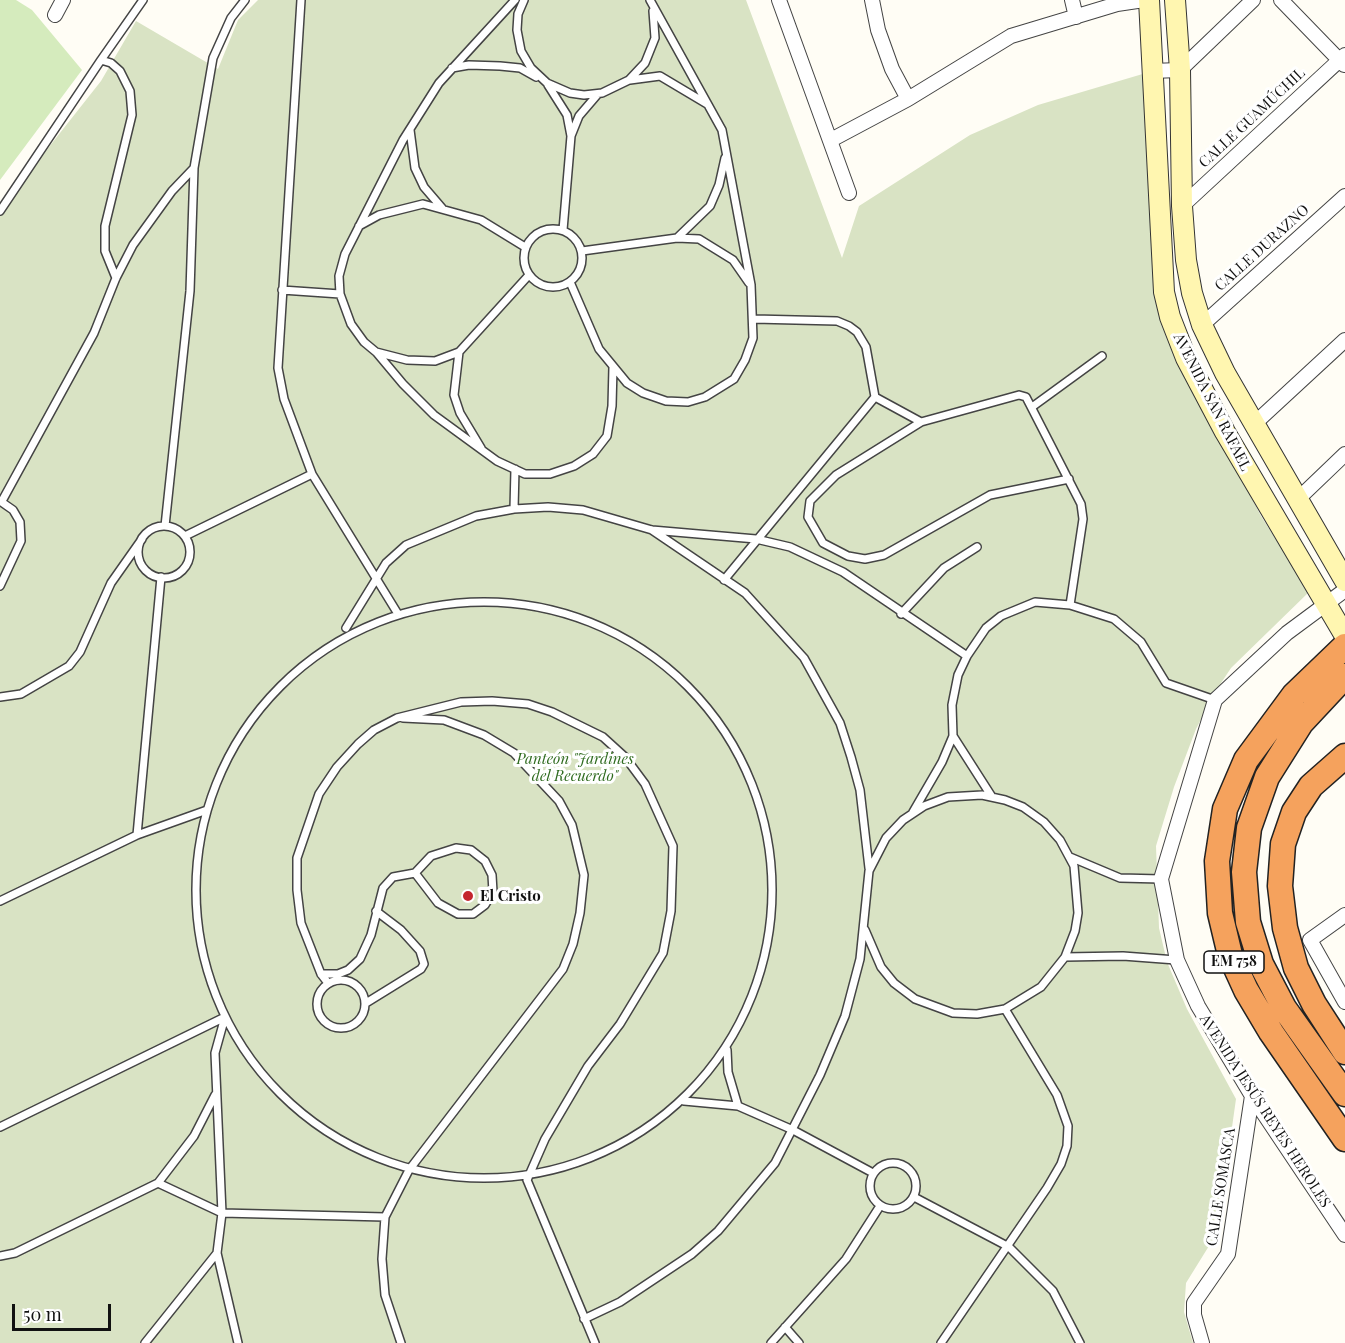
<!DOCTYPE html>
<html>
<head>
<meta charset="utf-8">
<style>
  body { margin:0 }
  #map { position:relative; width:1345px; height:1343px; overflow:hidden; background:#fffdf5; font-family:"Playfair Display",serif }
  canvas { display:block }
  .scale { position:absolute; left:12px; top:1304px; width:99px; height:27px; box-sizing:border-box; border:3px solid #111; border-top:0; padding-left:8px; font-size:18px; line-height:21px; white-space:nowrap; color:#111; -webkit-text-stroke:4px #fff; paint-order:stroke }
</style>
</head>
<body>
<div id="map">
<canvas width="1345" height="1343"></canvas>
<div class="scale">50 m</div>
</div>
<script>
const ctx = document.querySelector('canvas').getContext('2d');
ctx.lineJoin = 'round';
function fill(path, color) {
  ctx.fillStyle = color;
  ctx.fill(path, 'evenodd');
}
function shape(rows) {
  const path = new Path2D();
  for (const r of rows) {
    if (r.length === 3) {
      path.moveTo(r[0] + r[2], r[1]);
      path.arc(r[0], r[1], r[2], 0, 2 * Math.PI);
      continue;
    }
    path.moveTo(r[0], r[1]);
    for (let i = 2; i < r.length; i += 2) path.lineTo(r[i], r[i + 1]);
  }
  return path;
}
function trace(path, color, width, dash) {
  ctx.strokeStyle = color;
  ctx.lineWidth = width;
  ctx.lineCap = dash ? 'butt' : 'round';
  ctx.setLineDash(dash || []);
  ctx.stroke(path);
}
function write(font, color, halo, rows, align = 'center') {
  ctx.font = font + ' "Playfair Display",serif';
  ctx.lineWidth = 6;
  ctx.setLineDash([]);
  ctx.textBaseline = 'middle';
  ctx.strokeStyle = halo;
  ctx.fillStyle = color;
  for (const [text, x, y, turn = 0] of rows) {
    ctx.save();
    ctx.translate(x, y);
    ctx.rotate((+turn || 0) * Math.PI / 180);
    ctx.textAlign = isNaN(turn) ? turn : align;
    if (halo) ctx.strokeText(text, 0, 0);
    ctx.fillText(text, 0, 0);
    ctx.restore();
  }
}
fill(shape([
  [0,0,16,0,32,10,82,70,0,180]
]), '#d5ebbd');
fill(shape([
  [258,0,746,0,842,258,859,206,970,135,1038,105,1146,73,1162,293,1219,435,1261,516,1309,592,1231,668,1215,692,1196,729,1174,787,1156,846,1159,928,1167,962,1187,1009,1236,1099,1217,1233,1186,1283,1184,1312,1193,1343,0,1343,0,209,101,81,136,21,218,69,238,20]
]), '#d9e3c4');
const lane = shape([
  [301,0,278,368,284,399,312,474,398,614],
  [515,0,439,83,403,140,345,254,339,276,340,294,351,324,364,342,376,352,407,360,435,361,459,352,529,275],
  [524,0,518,14,517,30,521,51,531,68,547,83,570,93,584,95,602,93,629,80,645,63,655,38,653,11],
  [101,60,143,0],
  [452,68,469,65,500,66,520,68,536,77],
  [630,80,660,76,707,104],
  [548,85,567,115,571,136],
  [410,130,415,168,424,187,442,208],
  [0,211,101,60,111,63,120,71,130,91,132,115,105,226,105,251,116,278],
  [359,226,379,215,423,204,481,220,525,247],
  [553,258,29],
  [563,230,571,136,579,116,597,95],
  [677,238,710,206,719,185,725,158],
  [582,251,677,238,699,239,733,260,749,283],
  [570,282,599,349,627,383,643,393,666,401,688,402,705,397,734,379,745,360,753,338,751,285,722,130,650,0],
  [282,290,340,294],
  [459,352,454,395,460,413,481,448],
  [377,353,403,384,434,415,497,461,525,474,550,474,574,466,593,454,607,436,612,406,613,367],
  [875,397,921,422,1019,395,1026,397,1081,504,1083,519,1070,605],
  [1032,407,1102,356],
  [921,422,836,475,810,501,808,517,823,543,848,556,865,559,884,555,990,495,1069,479],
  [0,501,13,510,20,522,21,541,0,586],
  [2,501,94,333,116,278,133,245,172,191,194,168,213,58,231,18,245,0],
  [514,509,515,469],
  [165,526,190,291,194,168],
  [164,552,26],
  [652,530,745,593,804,658,840,723,851,757,860,790,869,868],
  [185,536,312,474],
  [724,580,875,397,866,347,857,332,849,326,837,321,754,319],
  [484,890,288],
  [901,614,944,568,977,547],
  [346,628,386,563,406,545,476,516,514,509,548,507,583,510,652,530,756,539,790,547,843,572,967,656],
  [0,697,21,694,69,666,80,652,111,583,142,539],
  [953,736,992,797],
  [913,812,942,762,953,736,952,705,958,675,967,656,986,628,1001,616,1035,602,1070,605,1114,619,1141,642,1166,683,1215,700],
  [137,835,161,577],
  [1070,857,1120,878,1161,879],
  [0,901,137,835,207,810],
  [1065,957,1123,956,1176,960],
  [321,974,338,974,348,970,360,959,371,935,383,888,393,877,415,873,431,856,456,848,471,850,485,861,492,875,493,892,485,905,473,914,458,914,438,903,415,873],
  [341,1004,24],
  [328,983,321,974,301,923,297,890,297,858,319,794,337,767,358,744,374,730,397,718,461,702,492,701,528,704,552,712,603,737,625,757,645,784,673,846,671,911,663,953,620,1024,588,1066,545,1139,527,1180,595,1343],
  [366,1003,421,969,424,964,420,951,401,930,376,911],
  [225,1017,215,1053,222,1213,217,1253,238,1343],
  [727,1050,728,1072,738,1106],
  [684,1101,738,1106,793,1130,873,1173],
  [0,1127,225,1017],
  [893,1186,23],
  [158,1183,222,1213,385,1217],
  [914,1197,1009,1247,1053,1291,1080,1343],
  [0,1256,15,1253,158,1183,194,1136,215,1095],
  [584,1319,620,1302,692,1254,718,1231,775,1163,820,1075,845,1016,860,959,869,871,886,838,903,820,924,806,948,797,982,795,1005,800,1023,807,1044,822,1060,840,1074,866,1078,913,1075,931,1065,957,1041,987,1005,1009,977,1014,953,1013,915,999,894,983,881,967,865,930],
  [785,1327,799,1343],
  [145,1343,217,1253],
  [401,1343,385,1295,382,1259,385,1217,409,1170,563,969,573,944,580,913,584,875,572,825,559,801,514,753,484,735,444,720,403,718],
  [771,1343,846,1259,880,1206],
  [941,1343,1047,1188,1061,1164,1067,1146,1068,1126,1057,1095,1005,1009]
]);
const street = shape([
  [779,0,849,193],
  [872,0,878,30,892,69,908,99],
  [1072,0,1076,17],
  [1281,0,1344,65],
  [55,15,63,0],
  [1151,71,1180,70,1253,0],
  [831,140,908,99,1011,36,1117,4,1144,0],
  [1182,206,1345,55],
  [1202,325,1345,196],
  [1254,424,1345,340],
  [1297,500,1345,454],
  [1345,590,1287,633,1215,700,1161,879,1177,960,1198,1006,1252,1096,1345,1235],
  [1345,915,1310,940,1345,1002],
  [1202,1343,1194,1315,1194,1303,1228,1254,1252,1096]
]);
const secondary = shape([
  [1149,0,1164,292,1170,317,1186,358,1225,432,1345,636],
  [1175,0,1180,70,1182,206,1186,260,1192,293,1202,325,1225,373,1345,581]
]);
const highway = shape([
  [1345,646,1294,695,1246,760,1225,809,1217,861,1220,913,1230,955,1246,990,1271,1032,1345,1139],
  [1345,676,1301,723,1267,777,1249,828,1244,872,1248,922,1261,964,1284,1008,1345,1094],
  [1345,756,1311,786,1294,812,1283,844,1280,886,1285,928,1296,968,1314,1004,1345,1052]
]);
trace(lane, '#444', 10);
trace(street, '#444', 16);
trace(secondary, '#333', 22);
trace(highway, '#222', 27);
trace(lane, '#fff', 7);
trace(street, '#fff', 14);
trace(secondary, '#fff6b0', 20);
trace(highway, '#f5a25d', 24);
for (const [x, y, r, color] of [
  [468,896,6,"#c4262e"]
]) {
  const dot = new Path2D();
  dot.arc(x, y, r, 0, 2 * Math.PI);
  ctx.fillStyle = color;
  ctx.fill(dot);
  trace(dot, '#fff', 2);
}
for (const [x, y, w] of [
  [1234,962,60]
]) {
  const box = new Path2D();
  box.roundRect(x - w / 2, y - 11, w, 22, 4.5);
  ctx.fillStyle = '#fff';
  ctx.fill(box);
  trace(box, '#111', 1.5);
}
write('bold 14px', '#111', null, [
  ["EM 758",1234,962]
]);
write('15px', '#111', '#fff', [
  ["CALLE GUAMÚCHIL",1252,118,-43],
  ["CALLE DURAZNO",1262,248,-42],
  ["AVENIDA SAN RAFAEL",1212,402,63],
  ["AVENIDA JESÚS REYES HEROLES",1265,1111,57],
  ["CALLE SOMASCA",1221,1187,-81]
]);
write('italic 15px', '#2f6b1f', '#fff', [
  ["Panteón \"Jardines",575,759],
  ["del Recuerdo\"",575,776]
]);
write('bold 15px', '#111', '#fff', [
  ["El Cristo",480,896]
], 'left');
</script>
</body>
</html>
